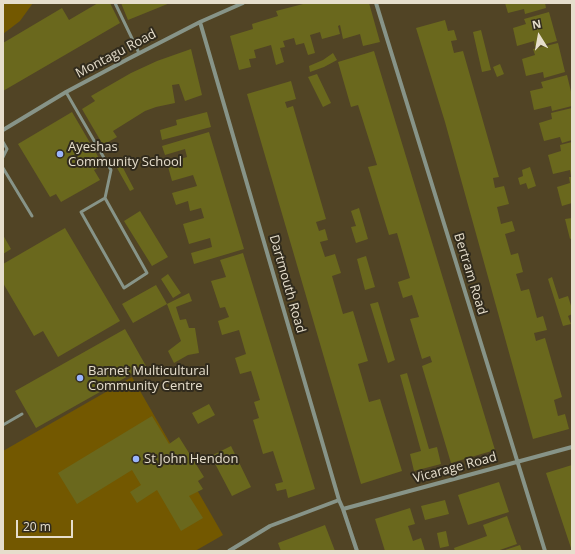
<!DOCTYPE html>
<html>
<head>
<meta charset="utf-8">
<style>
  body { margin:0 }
  #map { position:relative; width:575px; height:554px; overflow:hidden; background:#514425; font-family:"Open Sans",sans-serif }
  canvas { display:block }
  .frame { position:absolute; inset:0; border:4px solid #e6decc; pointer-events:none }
  .north { position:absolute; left:519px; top:16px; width:40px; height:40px; -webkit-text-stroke:3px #312b1d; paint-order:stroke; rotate:349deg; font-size:11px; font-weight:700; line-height:16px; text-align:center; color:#e6decc }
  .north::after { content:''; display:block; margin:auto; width:14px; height:18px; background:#e6decc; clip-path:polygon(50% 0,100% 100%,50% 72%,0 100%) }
  .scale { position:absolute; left:16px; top:520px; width:57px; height:18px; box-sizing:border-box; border:2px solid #e6decc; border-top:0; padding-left:5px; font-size:12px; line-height:14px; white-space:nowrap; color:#e6decc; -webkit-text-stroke:3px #312b1d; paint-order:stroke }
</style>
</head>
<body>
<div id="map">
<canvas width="575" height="554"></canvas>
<div class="frame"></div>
<div class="north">N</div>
<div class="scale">20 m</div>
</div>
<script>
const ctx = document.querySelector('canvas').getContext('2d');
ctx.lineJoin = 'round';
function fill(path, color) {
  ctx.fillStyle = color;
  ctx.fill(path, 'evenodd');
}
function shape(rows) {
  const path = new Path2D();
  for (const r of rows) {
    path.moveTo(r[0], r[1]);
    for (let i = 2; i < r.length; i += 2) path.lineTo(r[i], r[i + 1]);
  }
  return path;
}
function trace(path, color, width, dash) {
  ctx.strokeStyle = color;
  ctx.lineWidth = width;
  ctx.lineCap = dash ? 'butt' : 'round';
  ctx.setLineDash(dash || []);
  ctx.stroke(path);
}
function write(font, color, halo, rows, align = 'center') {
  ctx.font = font + ' "Open Sans",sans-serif';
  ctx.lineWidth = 4;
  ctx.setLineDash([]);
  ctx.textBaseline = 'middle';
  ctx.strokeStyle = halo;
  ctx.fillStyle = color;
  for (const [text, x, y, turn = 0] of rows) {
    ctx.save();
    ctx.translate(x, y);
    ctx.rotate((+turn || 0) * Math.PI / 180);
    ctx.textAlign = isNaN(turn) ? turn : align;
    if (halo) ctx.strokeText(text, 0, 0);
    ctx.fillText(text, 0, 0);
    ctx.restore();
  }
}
fill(shape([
  [3,3,33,3,20,21,3,34],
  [132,377,223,535,195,551,3,551,3,451]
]), '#735800');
fill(shape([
  [98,3,110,3,120,23,3,91,3,43,62,8,69,20],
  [121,3,170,3,128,20],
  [302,3,369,3,380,42,363,46,360,34,343,39,340,25,338,26,340,34,322,39,320,32,310,35,315,53,308,55,304,43,296,45,294,38,283,41,285,47,280,48,284,62,276,65,271,45,254,50,256,58,249,59,251,67,239,70,230,36,253,29,252,24,278,16,276,11,303,4],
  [505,3,545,3,546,8,525,14,524,9,508,13],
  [549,12,557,41,535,47,534,41,517,46,513,28,526,24,524,19],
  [445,20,448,31,454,30,457,40,451,41,454,53,463,51,499,177,493,178,495,188,504,186,509,204,497,207,501,224,512,221,515,231,505,234,511,255,518,253,523,272,516,274,521,291,529,289,537,318,543,316,547,330,534,333,536,341,545,338,562,397,554,400,558,416,565,414,569,429,533,439,445,122,416,28],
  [481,30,491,70,482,72,473,32],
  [558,43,565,72,544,78,543,72,526,76,522,59,535,55,533,49],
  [191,49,202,95,185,101,179,84,172,85,175,103,156,107,145,111,113,131,117,137,103,145,82,109,95,101,91,96,131,73,157,61],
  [374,51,495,450,451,463,422,366,432,362,430,356,422,359,410,319,419,317,412,295,403,298,398,282,410,278,397,233,389,235,368,167,377,165,358,105,351,107,338,62],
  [333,53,337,60,324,67,310,72,309,66,323,60],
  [500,64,504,74,497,77,493,67],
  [317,74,331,103,323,107,308,77],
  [567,75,572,96,572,106,552,111,551,106,534,110,530,91,543,88,541,82],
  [291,81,296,99,285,102,287,108,293,106,326,219,316,222,319,231,325,229,328,240,320,242,325,257,335,254,341,273,332,276,343,314,353,311,368,361,358,364,369,402,380,399,402,471,361,484,247,94],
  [572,108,572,140,562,143,560,137,544,141,539,123,552,119,551,113],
  [72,112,103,165,94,170,100,180,61,202,56,194,50,197,18,144],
  [207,112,211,127,162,140,160,130,177,125,176,120],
  [209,132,244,249,194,264,191,253,212,247,210,238,189,244,183,224,204,218,201,208,190,211,188,201,176,205,172,193,197,186,193,175,172,181,167,163,187,157,185,149,165,155,162,146],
  [572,142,572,203,562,206,557,187,570,183,569,177,571,177,570,170,553,174,548,155,561,151,560,145],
  [122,166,134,189,130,191,117,168],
  [530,167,536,186,528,189,526,183,520,185,518,178,523,176,522,170],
  [359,208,368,239,356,243,351,227,356,226,351,211],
  [140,211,168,257,152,266,124,221],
  [572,218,572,238,570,239,565,219],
  [65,228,120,321,58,357,43,331,34,336,3,283,3,264],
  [3,235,11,249,3,254],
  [243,253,315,489,288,498,286,489,277,491,275,484,283,482,273,451,263,454,253,420,259,418,254,402,260,400,251,371,240,374,235,358,246,354,239,330,222,335,218,321,229,317,225,307,220,308,211,281,226,277,220,260],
  [366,256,375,287,365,290,357,259],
  [168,274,181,293,173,298,161,279],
  [552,277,559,299,568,296,572,309,572,314,568,316,571,324,563,326,548,279],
  [156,285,167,304,189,293,192,301,176,307,180,320,186,319,189,328,195,328,199,353,188,355,174,363,168,351,181,341,167,304,133,323,122,304],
  [378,302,395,360,388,363,370,304],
  [125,329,146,366,36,428,15,391],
  [407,373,429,449,437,447,441,464,414,471,410,454,421,451,400,375],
  [209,404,215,415,198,424,192,413],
  [152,416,169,444,179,437,204,477,198,481,203,489,189,496,203,518,181,531,157,490,137,503,130,492,141,485,132,470,77,504,58,473],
  [231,446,251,487,232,496,211,456],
  [572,465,572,551,546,473],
  [499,482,509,512,468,525,458,495],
  [445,500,449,514,425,520,421,506],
  [410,508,415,524,408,526,413,541,421,538,425,551,385,551,375,519],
  [507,516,517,544,497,551,455,551,454,548,487,536,483,525],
  [325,525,335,551,281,551,278,543],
  [446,531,449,546,440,548,437,533],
  [520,545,522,551,502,551]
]), '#6a681d');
trace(shape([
  [115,3,139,53],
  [66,92,111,170,105,198,81,212,124,288,147,273,105,198],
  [3,142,7,149,3,157],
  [3,168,32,216],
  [3,425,22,414]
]), '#879488', 3);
trace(shape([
  [376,3,545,551],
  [200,22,339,500,343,509,357,551],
  [3,130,66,92,128,59,200,22,243,3],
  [343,509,572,447],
  [229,551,270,526,339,500]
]), '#879488', 4);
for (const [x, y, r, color] of [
  [60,154,4,"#9ab5fd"],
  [80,378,4,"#9ab5fd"],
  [136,459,4,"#9ab5fd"]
]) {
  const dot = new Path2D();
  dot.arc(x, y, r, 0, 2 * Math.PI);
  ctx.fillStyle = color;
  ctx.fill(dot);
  trace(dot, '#312b1d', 1.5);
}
write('13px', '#e6decc', '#312b1d', [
  ["Montagu Road",116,54,-28],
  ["Bertram Road",470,274,73],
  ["Dartmouth Road",287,284,74],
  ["Vicarage Road",455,468,-15]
]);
write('13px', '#e6decc', '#312b1d', [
  ["Ayeshas",68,147],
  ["Community School",68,162],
  ["Barnet Multicultural",88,371],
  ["Community Centre",88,386],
  ["St John Hendon",144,459]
], 'left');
</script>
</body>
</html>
